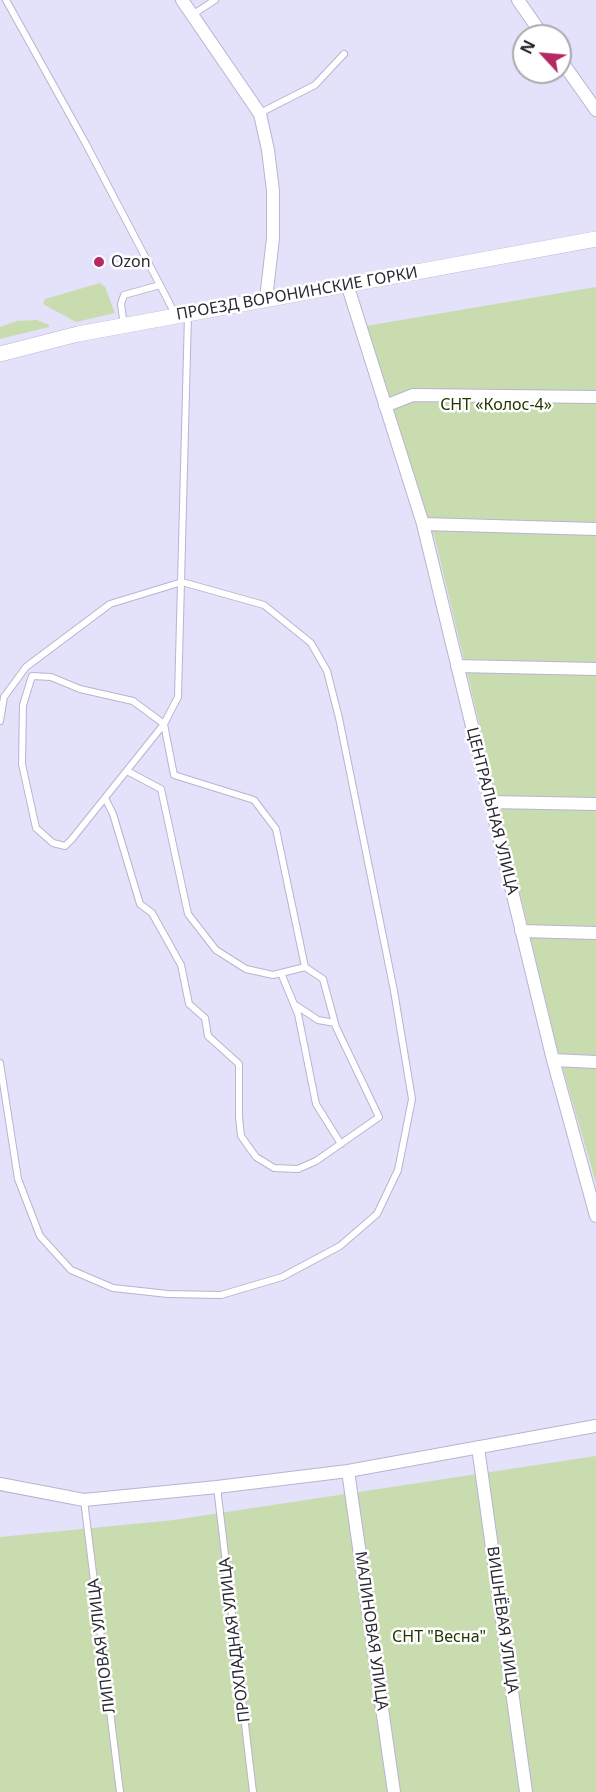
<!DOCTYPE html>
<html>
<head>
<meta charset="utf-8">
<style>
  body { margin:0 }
  #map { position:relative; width:596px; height:1792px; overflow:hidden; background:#e4e1fa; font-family:"Noto Sans",sans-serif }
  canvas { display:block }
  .north { position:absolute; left:512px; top:24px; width:60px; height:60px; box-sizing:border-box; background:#fff; border:2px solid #aaa9ae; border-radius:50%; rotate:296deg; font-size:16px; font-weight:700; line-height:24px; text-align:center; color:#2a2934 }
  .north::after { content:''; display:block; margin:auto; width:21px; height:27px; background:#b52963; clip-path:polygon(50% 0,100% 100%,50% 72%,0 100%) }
</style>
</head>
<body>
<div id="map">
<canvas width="596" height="1792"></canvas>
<div class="north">N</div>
</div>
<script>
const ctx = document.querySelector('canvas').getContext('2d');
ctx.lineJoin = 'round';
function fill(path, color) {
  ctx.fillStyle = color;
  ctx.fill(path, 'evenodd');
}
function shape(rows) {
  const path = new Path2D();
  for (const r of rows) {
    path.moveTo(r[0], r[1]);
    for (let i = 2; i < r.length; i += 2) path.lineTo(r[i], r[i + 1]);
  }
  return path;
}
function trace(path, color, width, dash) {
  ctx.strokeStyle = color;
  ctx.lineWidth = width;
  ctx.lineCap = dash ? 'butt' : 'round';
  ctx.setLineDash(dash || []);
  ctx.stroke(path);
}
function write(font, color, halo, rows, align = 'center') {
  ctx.font = font + ' "Noto Sans",sans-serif';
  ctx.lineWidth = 5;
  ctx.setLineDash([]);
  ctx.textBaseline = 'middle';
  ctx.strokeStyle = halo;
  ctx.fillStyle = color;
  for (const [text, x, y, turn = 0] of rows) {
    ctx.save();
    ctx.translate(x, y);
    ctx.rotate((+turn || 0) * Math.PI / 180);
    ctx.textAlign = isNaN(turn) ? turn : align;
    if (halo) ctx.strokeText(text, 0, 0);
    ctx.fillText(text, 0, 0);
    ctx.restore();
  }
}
fill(shape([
  [100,283,105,287,115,313,76,322,43,304,45,299],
  [596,287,596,1183,558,1052,435,539,366,326],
  [37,320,49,325,49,327,0,339,0,327,17,321],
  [596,1456,596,1792,0,1792,0,1537,174,1520]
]), '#c8dcaf');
const service = shape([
  [6,0,86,144,160,285],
  [192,15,215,0],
  [260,113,315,85,344,54],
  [188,315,178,697,164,724,72,839,65,846,53,843,36,828,22,764,23,705,32,676,51,677,80,689,133,701,164,724,174,775,254,800,276,829,305,967],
  [124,326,121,304,124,295,160,285,176,316],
  [0,721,4,697,26,667,110,604,182,582,264,605,311,643,327,671,339,718,394,991,412,1099,398,1170,377,1214,340,1246,282,1277,221,1295,168,1294,113,1288,71,1270,40,1236,18,1179,0,1063],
  [105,798,113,814,140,904,152,913,181,965,189,1004,205,1018,208,1036,239,1064,239,1117,241,1136,256,1157,274,1168,298,1169,316,1161,379,1117,336,1027,323,979,305,967,273,975,246,969,216,950,188,914,161,789,127,771],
  [281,973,298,1014,316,1104,341,1144],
  [294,1004,318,1020,335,1023],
  [217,1487,253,1792],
  [84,1500,120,1792]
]);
const minor = shape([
  [182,0,260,114,268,150,273,191,273,238,266,299],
  [518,0,543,36],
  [560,59,596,110],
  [347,284,423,524,553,1060,596,1216],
  [385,406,413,395,596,397],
  [423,524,596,529],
  [457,666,596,669],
  [490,802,596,804],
  [521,931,596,933],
  [553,1060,596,1062],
  [478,1447,526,1792],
  [348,1471,394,1792],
  [0,1484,84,1500,217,1487,348,1471,596,1426]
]);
const tertiary = shape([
  [0,354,78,334,596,239]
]);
trace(service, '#b8b4d1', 8);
trace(minor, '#b8b4d1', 14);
trace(tertiary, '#b8b4d1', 16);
trace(service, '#fff', 6);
trace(minor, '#fff', 12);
trace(tertiary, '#fff', 15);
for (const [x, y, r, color] of [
  [99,262,6,"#b52963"]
]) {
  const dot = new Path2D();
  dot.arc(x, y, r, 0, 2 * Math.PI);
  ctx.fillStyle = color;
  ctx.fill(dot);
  trace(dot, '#fff', 2);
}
write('16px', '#2a2934', '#fff', [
  ["Ozon",111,262]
], 'left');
write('16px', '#2a2934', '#fff', [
  ["ПРОЕЗД ВОРОНИНСКИЕ ГОРКИ",297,294,-10],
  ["ЦЕНТРАЛЬНАЯ УЛИЦА",492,811,76],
  ["ВИШНЁВАЯ УЛИЦА",502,1620,82],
  ["МАЛИНОВАЯ УЛИЦА",371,1631,82],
  ["ПРОХЛАДНАЯ УЛИЦА",235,1640,-97],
  ["ЛИПОВАЯ УЛИЦА",102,1646,-97]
]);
write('16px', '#233500', '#fff', [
  ["СНТ «Колос-4»",496,405],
  ["СНТ \"Весна\"",439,1637]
]);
</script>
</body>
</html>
